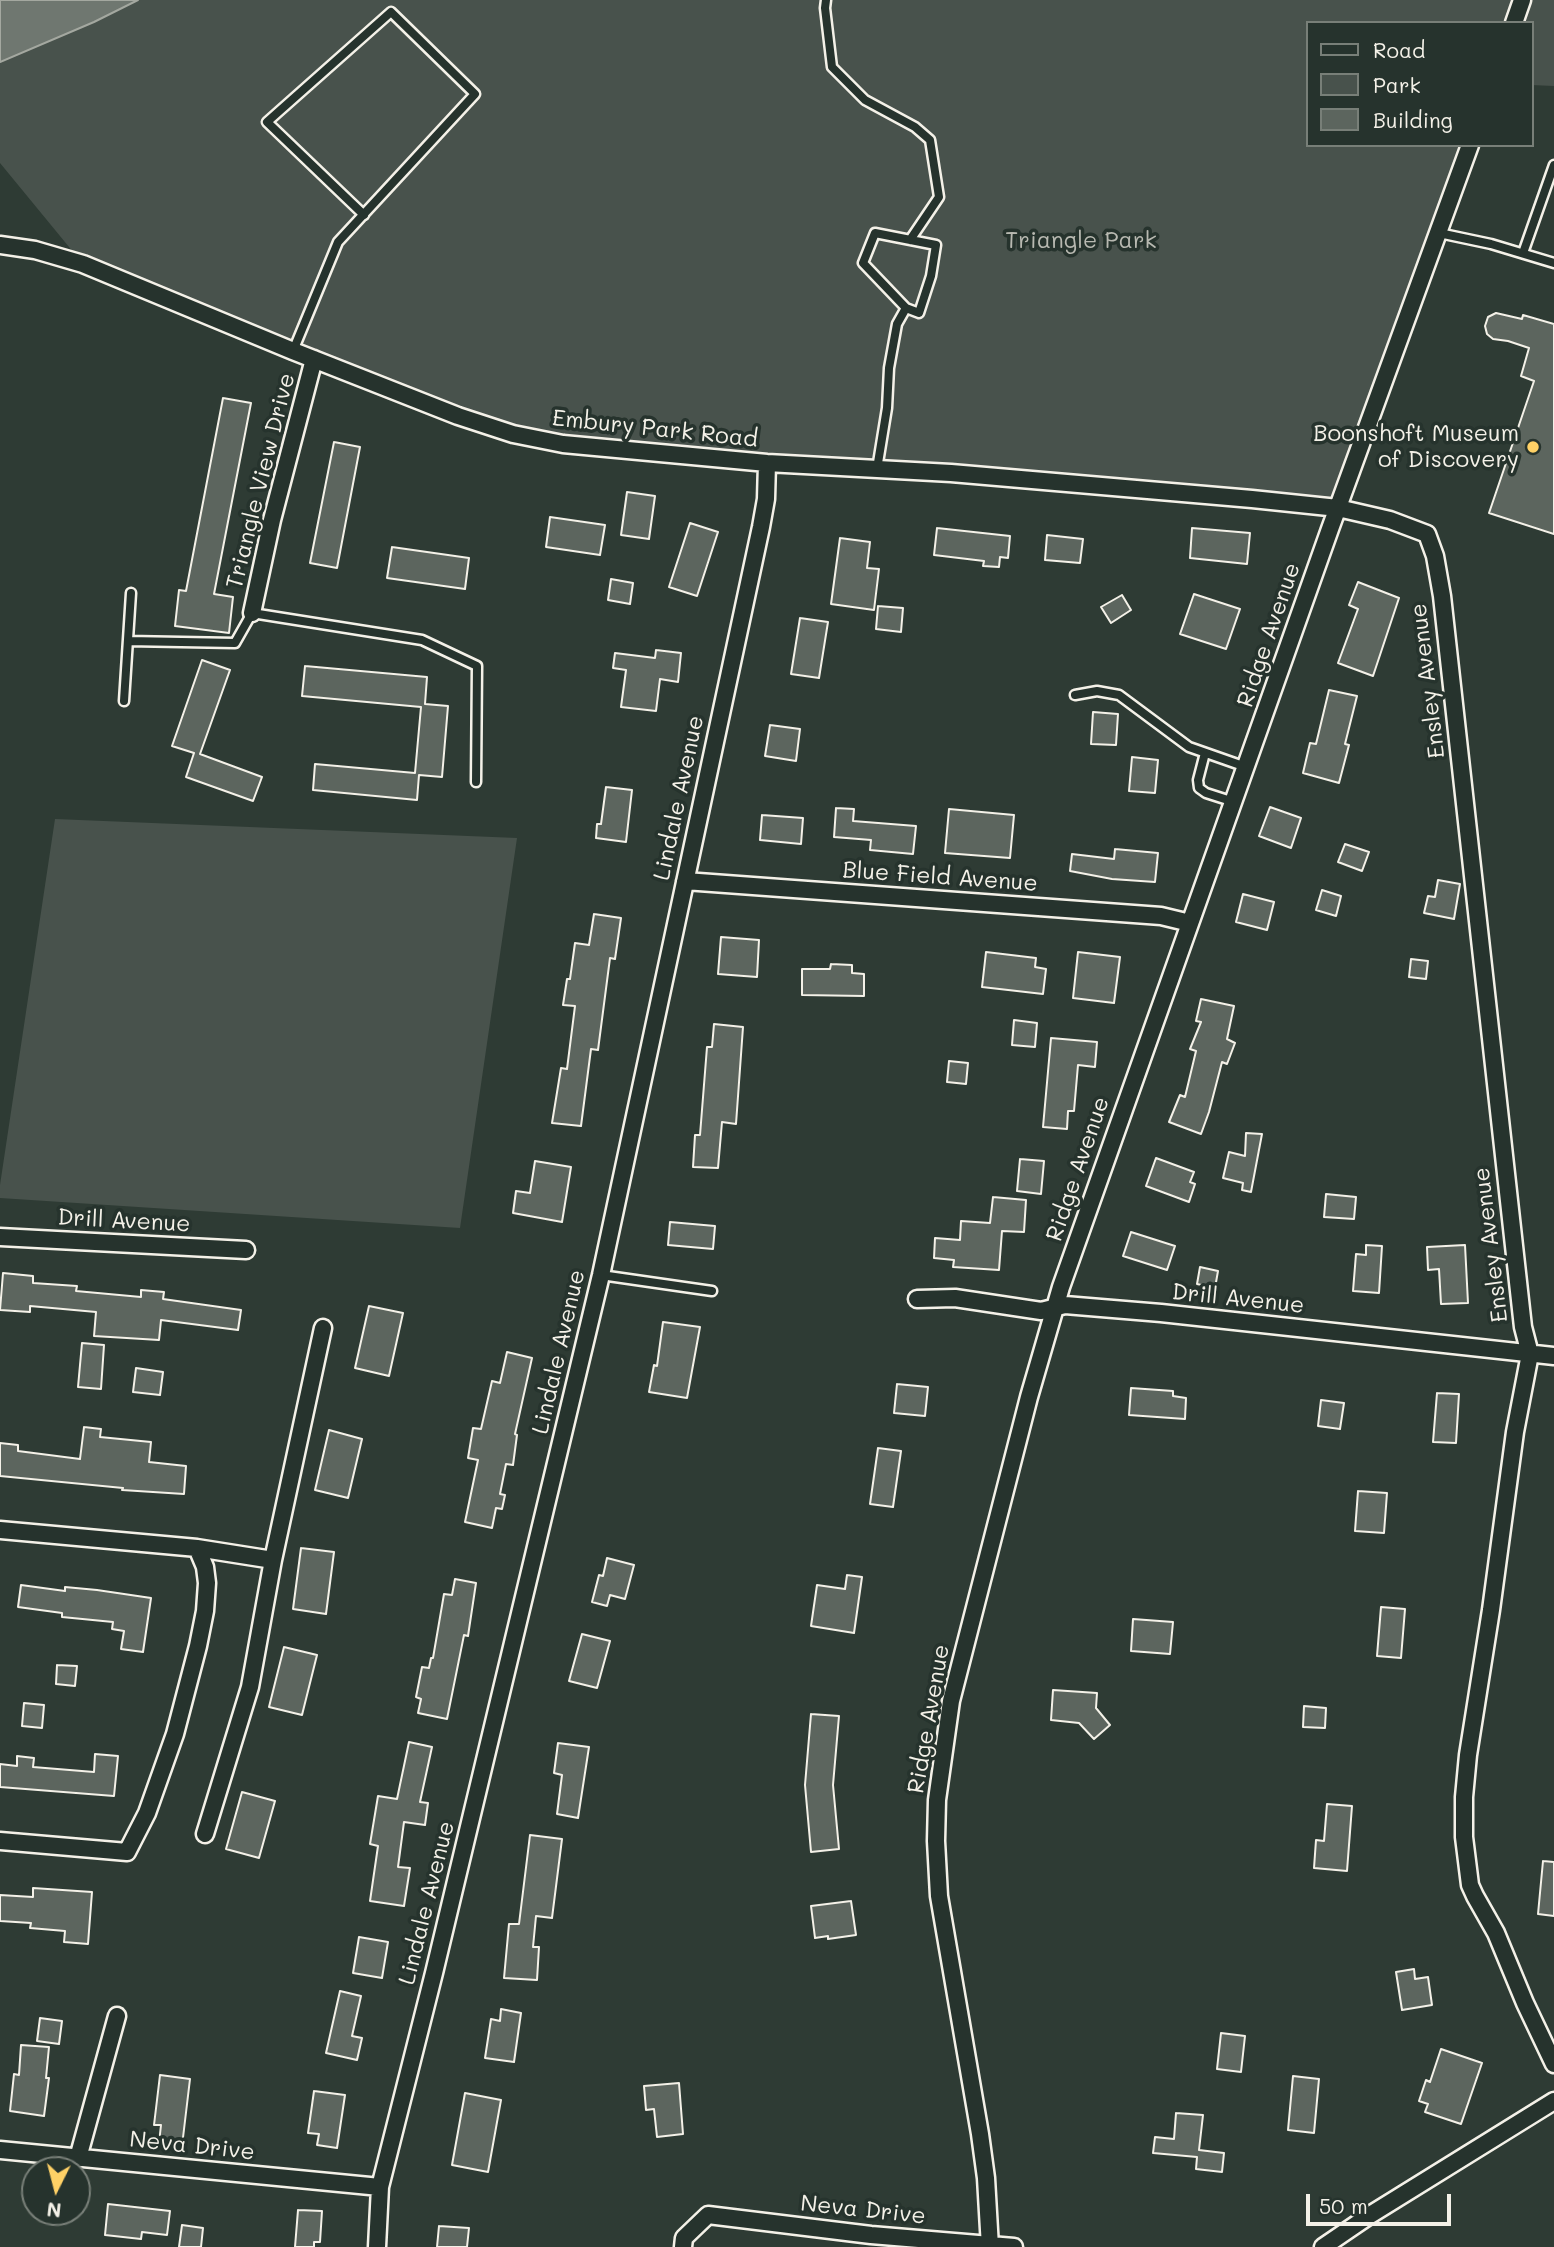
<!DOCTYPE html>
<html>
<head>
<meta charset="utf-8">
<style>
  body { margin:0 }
  #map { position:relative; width:1554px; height:2247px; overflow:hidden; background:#2e3b34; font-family:Mali,sans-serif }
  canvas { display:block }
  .legend { position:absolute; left:1306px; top:21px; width:228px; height:126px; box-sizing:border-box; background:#26332d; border:2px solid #787f78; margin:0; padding:9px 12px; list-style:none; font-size:21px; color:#f4f1e8 }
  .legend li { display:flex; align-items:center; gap:14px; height:35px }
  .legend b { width:35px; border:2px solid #787f78 }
  .north { position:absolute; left:21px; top:2156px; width:70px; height:70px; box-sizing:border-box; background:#26332d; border:2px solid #787f78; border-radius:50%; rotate:186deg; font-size:19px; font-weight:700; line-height:28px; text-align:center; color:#f4f1e8 }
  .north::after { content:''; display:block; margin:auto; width:24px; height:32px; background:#ffd166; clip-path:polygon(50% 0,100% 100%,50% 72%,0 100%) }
  .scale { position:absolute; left:1306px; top:2194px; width:145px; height:32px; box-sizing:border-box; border:4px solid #f4f1e8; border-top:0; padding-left:9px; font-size:21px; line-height:24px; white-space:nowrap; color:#f4f1e8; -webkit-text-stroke:5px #26332d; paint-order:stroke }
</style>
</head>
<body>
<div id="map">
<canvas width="1554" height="2247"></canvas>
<ul class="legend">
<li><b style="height:9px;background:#26332d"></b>Road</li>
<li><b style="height:19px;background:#48524c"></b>Park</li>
<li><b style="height:19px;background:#5c655e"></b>Building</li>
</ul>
<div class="north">N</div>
<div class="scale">50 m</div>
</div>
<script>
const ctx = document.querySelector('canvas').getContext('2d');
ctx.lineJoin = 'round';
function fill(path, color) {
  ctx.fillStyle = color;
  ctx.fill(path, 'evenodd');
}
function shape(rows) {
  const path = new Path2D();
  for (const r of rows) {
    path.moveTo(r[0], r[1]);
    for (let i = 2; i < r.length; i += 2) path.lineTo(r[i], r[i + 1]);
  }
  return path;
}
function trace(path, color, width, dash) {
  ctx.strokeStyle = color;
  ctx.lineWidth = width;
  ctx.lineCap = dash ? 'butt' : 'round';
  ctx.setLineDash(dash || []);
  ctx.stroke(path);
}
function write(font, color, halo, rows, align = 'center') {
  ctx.font = font + ' Mali,sans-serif';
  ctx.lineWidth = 7;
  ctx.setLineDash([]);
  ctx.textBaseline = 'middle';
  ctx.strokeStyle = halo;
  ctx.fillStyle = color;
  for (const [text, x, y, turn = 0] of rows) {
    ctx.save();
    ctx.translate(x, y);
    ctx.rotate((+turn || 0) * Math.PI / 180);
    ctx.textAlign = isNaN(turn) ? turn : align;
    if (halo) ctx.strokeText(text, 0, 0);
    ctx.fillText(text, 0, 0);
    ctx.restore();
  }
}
fill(shape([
  [138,0,1554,0,1554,86,1531,85,1531,23,1307,23,1307,145,1470,145,1338,508,513,434,83,264,0,163,0,62,94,22],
  [55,819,517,838,460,1228,0,1198,0,1185]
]), '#48524c');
const water = shape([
  [0,0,138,0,94,22,0,62,0,0]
]);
fill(water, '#6f7770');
trace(water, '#a4a8a0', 2);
const building = shape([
  [1496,313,1522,319,1523,315,1554,324,1554,534,1489,513,1534,381,1521,376,1529,348,1508,341,1493,339,1487,334,1485,326,1488,317,1496,313],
  [223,398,251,403,214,594,233,597,229,633,175,626,179,590,186,591,223,398],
  [334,442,360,447,337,568,310,563,334,442],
  [627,492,655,496,649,539,621,535,627,492],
  [550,517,605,525,600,555,546,547,550,517],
  [690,523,718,532,697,596,669,587,690,523],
  [937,528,1010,536,1008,558,1000,557,999,567,983,566,984,561,934,555,937,528],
  [1192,528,1250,533,1247,564,1190,558,1192,528],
  [1047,535,1083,539,1080,563,1045,560,1047,535],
  [840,538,870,542,867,568,879,569,874,610,831,604,840,538],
  [392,547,469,558,465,589,387,578,392,547],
  [611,579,633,583,630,604,608,600,611,579],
  [1358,582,1399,598,1373,676,1338,663,1358,609,1349,605,1358,582],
  [1194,594,1240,609,1226,649,1180,634,1194,594],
  [1122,595,1131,610,1111,623,1101,607,1122,595],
  [878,606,903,608,901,632,876,629,878,606],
  [800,618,828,622,819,678,791,674,800,618],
  [656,650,681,653,678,682,660,679,656,711,621,707,626,670,613,668,615,653,655,658,656,650],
  [202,660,230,670,200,754,262,777,253,801,186,777,194,753,172,746,202,660],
  [305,666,427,677,425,704,448,706,442,777,419,775,417,800,313,790,315,764,415,773,421,707,302,696,305,666],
  [1329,690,1357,696,1345,744,1349,745,1339,783,1303,773,1310,743,1316,744,1329,690],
  [1093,712,1118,714,1116,745,1091,744,1093,712],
  [770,725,800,729,796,761,765,756,770,725],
  [1132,757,1158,760,1155,793,1129,791,1132,757],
  [606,787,632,790,626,842,596,838,597,824,601,824,606,787],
  [1270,807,1301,818,1291,848,1259,836,1270,807],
  [836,808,854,809,853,821,916,826,913,854,870,850,871,840,834,837,836,808],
  [949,809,1014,815,1010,858,945,853,949,809],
  [762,815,803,818,801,844,760,840,762,815],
  [1345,844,1369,852,1362,871,1338,862,1345,844],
  [1115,849,1158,853,1155,882,1112,879,1070,871,1072,854,1114,859,1115,849],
  [1438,880,1460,884,1454,919,1424,913,1428,896,1435,897,1438,880],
  [1322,890,1341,896,1336,916,1316,910,1322,890],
  [1243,894,1274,902,1267,930,1236,922,1243,894],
  [594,914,621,918,615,959,610,958,598,1050,591,1049,581,1126,552,1123,561,1068,567,1069,575,1006,563,1005,567,979,570,979,575,943,589,945,594,914],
  [721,937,759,940,757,977,718,974,721,937],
  [986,952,1036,958,1035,967,1046,969,1043,994,982,987,986,952],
  [1078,952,1120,957,1114,1003,1073,998,1078,952],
  [1411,959,1428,961,1426,979,1409,977,1411,959],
  [831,964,852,965,852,973,864,974,864,996,802,995,802,969,830,969,831,964],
  [1201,999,1234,1006,1227,1039,1235,1043,1227,1064,1222,1062,1209,1112,1201,1134,1169,1122,1180,1095,1185,1097,1196,1051,1190,1049,1201,1022,1196,1021,1201,999],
  [1014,1020,1037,1023,1035,1047,1012,1045,1014,1020],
  [714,1024,743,1027,736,1124,722,1122,718,1168,693,1167,695,1135,700,1135,707,1047,712,1047,714,1024],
  [1051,1038,1097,1042,1095,1067,1078,1065,1074,1111,1068,1111,1067,1129,1043,1127,1051,1038],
  [949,1061,968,1063,966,1084,947,1082,949,1061],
  [1246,1133,1262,1134,1251,1192,1242,1190,1243,1183,1223,1178,1229,1152,1245,1156,1246,1133],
  [1156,1158,1194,1172,1190,1182,1195,1184,1189,1202,1146,1186,1156,1158],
  [1020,1159,1044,1161,1041,1194,1017,1191,1020,1159],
  [535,1161,571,1167,562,1222,513,1213,516,1191,530,1193,535,1161],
  [1326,1194,1356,1197,1354,1219,1324,1217,1326,1194],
  [993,1197,1026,1200,1024,1232,1002,1231,999,1270,953,1267,954,1260,934,1258,935,1238,960,1240,961,1221,990,1223,993,1197],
  [670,1222,715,1226,713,1249,668,1245,670,1222],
  [1131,1232,1175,1246,1167,1270,1123,1256,1131,1232],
  [1366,1245,1382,1246,1379,1293,1353,1291,1356,1254,1366,1255,1366,1245],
  [1465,1245,1468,1303,1441,1304,1439,1269,1428,1270,1427,1247,1465,1245],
  [1200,1267,1218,1271,1215,1288,1197,1284,1200,1267],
  [3,1273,33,1276,33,1283,77,1286,76,1291,141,1297,141,1290,164,1292,163,1299,241,1310,238,1330,161,1320,159,1340,94,1336,96,1312,30,1306,30,1312,0,1310,3,1273],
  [369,1306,403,1313,389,1376,355,1368,369,1306],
  [663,1322,700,1327,687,1398,649,1392,654,1365,657,1366,663,1322],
  [82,1343,104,1345,101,1389,78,1387,82,1343],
  [507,1352,532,1358,515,1434,517,1435,513,1465,506,1464,500,1494,505,1495,502,1509,496,1508,492,1528,465,1522,478,1460,468,1458,473,1428,481,1429,492,1381,500,1383,507,1352],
  [136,1368,163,1372,160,1395,133,1392,136,1368],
  [897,1384,928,1387,925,1416,894,1413,897,1384],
  [1131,1388,1173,1391,1173,1396,1186,1398,1185,1419,1129,1415,1131,1388],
  [1437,1393,1459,1394,1456,1443,1433,1442,1437,1393],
  [1321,1400,1344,1403,1340,1429,1318,1426,1321,1400],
  [84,1427,101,1429,100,1437,151,1442,149,1462,186,1466,184,1494,122,1490,123,1488,0,1476,0,1443,18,1445,18,1451,80,1459,84,1427],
  [329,1430,362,1439,348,1498,315,1490,329,1430],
  [878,1448,901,1451,893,1507,870,1504,878,1448],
  [1358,1491,1387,1493,1384,1533,1355,1531,1358,1491],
  [301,1548,334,1552,326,1614,293,1609,301,1548],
  [607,1558,634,1565,625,1599,610,1595,607,1606,592,1602,599,1575,603,1576,607,1558],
  [847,1575,862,1577,854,1633,811,1626,817,1585,845,1589,847,1575],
  [455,1579,476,1583,468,1636,464,1635,447,1719,418,1713,421,1699,416,1697,422,1667,429,1668,431,1658,433,1658,444,1594,452,1595,455,1579],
  [21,1585,65,1591,65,1587,97,1590,151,1598,143,1652,121,1649,124,1631,112,1629,113,1622,62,1617,62,1613,18,1607,21,1585],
  [1381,1607,1405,1609,1401,1658,1377,1656,1381,1607],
  [1133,1619,1173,1622,1170,1654,1131,1651,1133,1619],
  [582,1634,610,1641,597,1688,569,1681,582,1634],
  [284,1647,317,1655,302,1715,269,1707,284,1647],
  [57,1665,77,1666,75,1686,56,1684,57,1665],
  [1053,1690,1097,1693,1096,1708,1110,1725,1094,1739,1079,1723,1051,1720,1053,1690],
  [24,1703,44,1705,42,1728,22,1726,24,1703],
  [1304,1706,1326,1708,1325,1728,1303,1727,1304,1706],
  [811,1714,839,1716,833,1785,839,1849,811,1852,805,1785,811,1714],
  [409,1742,432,1747,420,1802,428,1803,425,1825,404,1822,398,1867,410,1868,404,1906,370,1901,378,1846,370,1844,378,1796,397,1799,409,1742],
  [558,1743,589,1747,578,1818,557,1814,562,1775,554,1773,558,1743],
  [95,1754,118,1756,114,1796,0,1787,0,1764,17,1766,17,1756,34,1758,33,1767,94,1772,95,1754],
  [242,1792,275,1801,259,1858,226,1849,242,1792],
  [1327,1804,1352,1806,1347,1871,1314,1868,1316,1840,1324,1841,1327,1804],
  [530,1835,562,1839,552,1918,536,1916,533,1947,539,1947,537,1980,504,1978,509,1924,519,1924,530,1835],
  [1543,1861,1554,1862,1554,1916,1538,1914,1543,1861],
  [33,1888,92,1892,88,1944,64,1942,65,1931,30,1928,31,1923,0,1921,0,1895,33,1897,33,1888],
  [851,1901,856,1935,828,1939,828,1936,815,1938,811,1906,851,1901],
  [359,1937,388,1942,382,1978,353,1973,359,1937],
  [1414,1969,1415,1979,1428,1977,1432,2005,1402,2010,1396,1972,1414,1969],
  [340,1991,361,1996,352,2036,362,2038,357,2060,326,2053,340,1991],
  [501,2009,521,2013,514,2062,485,2058,491,2019,500,2021,501,2009],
  [40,2018,62,2021,59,2044,37,2041,40,2018],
  [1221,2033,1245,2036,1241,2072,1217,2069,1221,2033],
  [21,2045,49,2047,46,2078,49,2078,44,2116,10,2111,14,2074,19,2075,21,2045],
  [1441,2049,1482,2063,1461,2124,1425,2112,1428,2104,1419,2101,1426,2080,1430,2082,1441,2049],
  [160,2075,190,2079,182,2146,159,2143,161,2125,154,2125,160,2075],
  [1293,2076,1319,2079,1314,2133,1288,2130,1293,2076],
  [679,2083,683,2134,657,2137,654,2109,646,2110,644,2086,679,2083],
  [314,2091,345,2095,337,2148,317,2145,319,2134,308,2133,314,2091],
  [465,2093,501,2100,488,2172,452,2165,465,2093],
  [1176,2113,1203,2115,1199,2150,1224,2153,1222,2172,1196,2169,1197,2157,1153,2153,1155,2137,1174,2139,1176,2113],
  [108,2204,170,2211,167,2235,142,2232,141,2239,105,2235,108,2204],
  [298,2210,322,2211,320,2242,314,2242,314,2247,295,2247,298,2210],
  [182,2225,203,2228,201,2247,179,2247,182,2225],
  [439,2226,469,2228,467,2247,437,2247,439,2226]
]);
fill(building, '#5c655e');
trace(building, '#f4f1e8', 2);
const lane = shape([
  [826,0,825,8,832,67,865,100,915,127,930,140,939,197,910,240],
  [1439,233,1491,244,1554,263],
  [1523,253,1554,165],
  [293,351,338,242,475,94,391,12,267,122,364,215],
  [877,469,887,408,889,368,897,324,906,308,863,263,875,233,936,245,931,276,919,313,906,308],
  [128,641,235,643,252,613,422,640,477,666,476,782],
  [1075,695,1097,691,1119,695,1189,747,1246,767],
  [124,701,131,593],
  [1205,753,1198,780,1199,788,1206,793,1234,802],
  [601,1275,712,1291]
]);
const street = shape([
  [1514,23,1522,0],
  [0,245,35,250,83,264,293,351,458,416,513,434,563,444,767,463,951,473,1252,499,1338,508,1390,520,1427,534,1435,556,1442,596,1523,1327,1530,1354,1515,1432,1491,1610,1468,1755,1464,1797,1464,1837,1470,1885,1475,1896,1496,1933,1525,2003,1554,2064],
  [252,613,272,520,314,359],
  [685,881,1161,916,1190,923],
  [0,1237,246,1250],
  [917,1299,955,1298,1041,1311,1065,1305,1161,1313,1554,1356],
  [0,1530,197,1548,273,1560,250,1687,205,1834],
  [273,1560,323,1328],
  [0,1841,127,1852,147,1813,175,1734,198,1646,205,1611,207,1583,205,1567,197,1548],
  [0,2150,380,2187],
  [78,2158,117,2016],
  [377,2247,380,2187,434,1973,601,1275,761,527,766,499,767,463],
  [683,2247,684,2238,708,2215,871,2235,1014,2247],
  [990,2247,986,2178,980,2134,939,1896,936,1841,937,1800,951,1701,1029,1397,1061,1287,1330,529,1470,145],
  [1323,2247,1370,2215,1554,2101]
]);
trace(lane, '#f4f1e8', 13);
trace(street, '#f4f1e8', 21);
trace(lane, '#26332d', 8);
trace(street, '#26332d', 16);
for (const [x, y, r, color] of [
  [1533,447,7,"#ffd166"]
]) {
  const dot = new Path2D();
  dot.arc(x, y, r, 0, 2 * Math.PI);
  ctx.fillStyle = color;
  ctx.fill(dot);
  trace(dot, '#26332d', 2.5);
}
write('23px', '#b8b9b1', '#26332d', [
  ["Triangle Park",1081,241]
]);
write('23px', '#f4f1e8', '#26332d', [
  ["Embury Park Road",655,429,6],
  ["Triangle View Drive",261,481,-76],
  ["Ridge Avenue",1269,635,-71],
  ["Ensley Avenue",1428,681,-97],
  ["Lindale Avenue",679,798,-78],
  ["Blue Field Avenue",940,877,4],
  ["Ridge Avenue",1078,1169,-71],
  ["Drill Avenue",124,1221,3],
  ["Ensley Avenue",1491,1245,-97],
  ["Drill Avenue",1238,1299,6],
  ["Lindale Avenue",559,1352,-77],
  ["Ridge Avenue",929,1719,-80],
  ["Lindale Avenue",427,1903,-76],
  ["Neva Drive",192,2146,6],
  ["Neva Drive",863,2210,6]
]);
write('23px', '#f4f1e8', '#26332d', [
  ["Boonshoft Museum",1519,434],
  ["of Discovery",1519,460]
], 'right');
</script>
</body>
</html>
